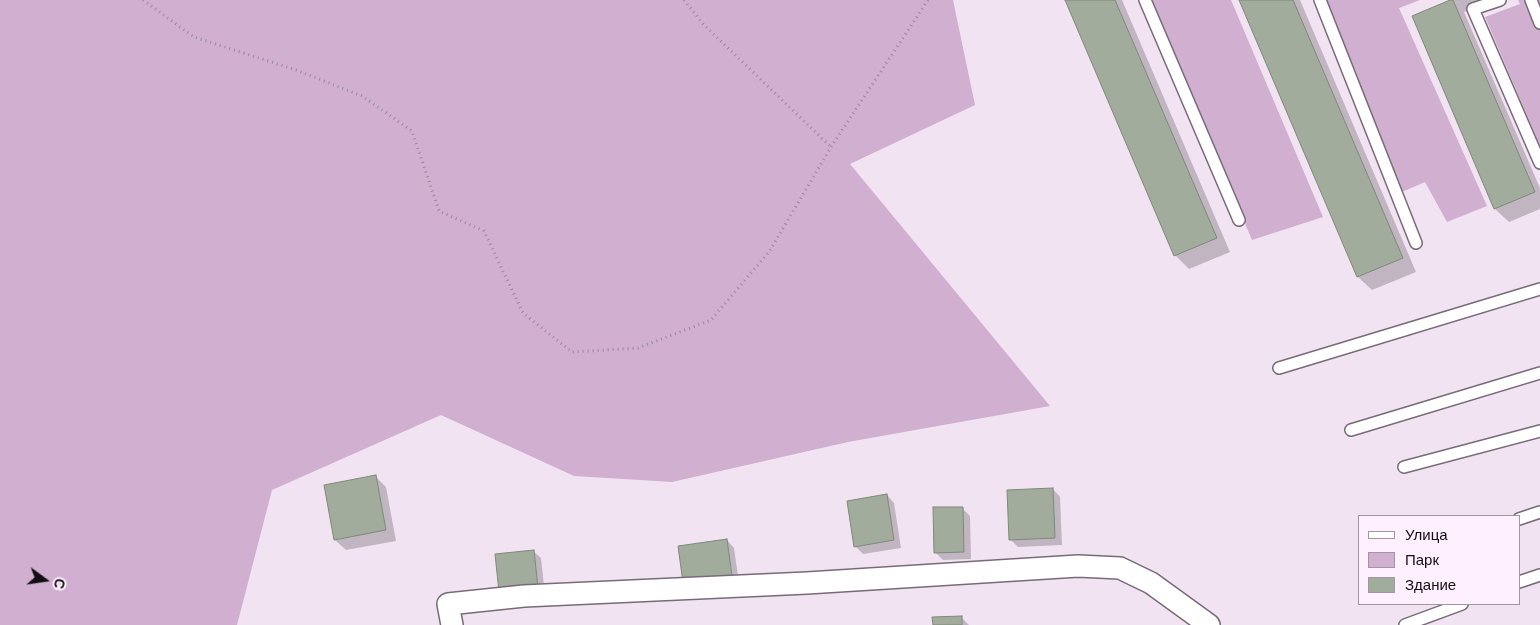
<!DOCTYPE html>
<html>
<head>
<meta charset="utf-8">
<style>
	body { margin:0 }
	#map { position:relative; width:1540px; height:625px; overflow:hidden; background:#f2e3f2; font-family:"Work Sans",sans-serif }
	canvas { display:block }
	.legend { position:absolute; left:1358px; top:515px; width:162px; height:90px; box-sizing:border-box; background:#fff0ff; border:1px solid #a196a1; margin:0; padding:6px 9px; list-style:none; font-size:15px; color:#130e13 }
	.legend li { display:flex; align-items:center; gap:10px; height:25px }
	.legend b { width:25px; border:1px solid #a196a1 }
	.north { position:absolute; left:20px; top:555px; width:50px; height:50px; -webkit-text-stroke:4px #fff0ff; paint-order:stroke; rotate:104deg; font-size:14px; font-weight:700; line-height:20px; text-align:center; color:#130e13 }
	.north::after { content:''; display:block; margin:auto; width:18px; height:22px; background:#130e13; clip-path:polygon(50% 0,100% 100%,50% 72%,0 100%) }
</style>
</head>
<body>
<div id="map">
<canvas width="1540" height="625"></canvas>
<ul class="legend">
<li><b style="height:6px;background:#fff"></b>Улица</li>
<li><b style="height:14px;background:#d0afd0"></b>Парк</li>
<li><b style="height:14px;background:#a2ac9d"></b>Здание</li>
</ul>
<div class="north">С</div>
</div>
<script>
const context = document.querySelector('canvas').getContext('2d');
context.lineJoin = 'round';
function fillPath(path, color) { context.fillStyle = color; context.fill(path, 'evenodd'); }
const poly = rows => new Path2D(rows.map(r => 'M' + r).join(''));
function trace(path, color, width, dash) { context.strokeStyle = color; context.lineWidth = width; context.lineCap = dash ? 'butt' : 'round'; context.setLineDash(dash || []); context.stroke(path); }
fillPath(poly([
	[0,0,953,0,975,105,850,164,1050,406,848,442,672,482,574,476,441,415,272,490,237,625,0,625],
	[1150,0,1231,0,1323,217,1252,240],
	[1321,0,1420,0,1399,8,1487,206,1447,222,1425,182,1402,192],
	[1518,0,1540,0,1540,146,1485,17,1520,4]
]), '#d0afd0');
fillPath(poly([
	[1066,0,1122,0,1230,252,1189,269,1175,255],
	[1240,0,1300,0,1416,272,1372,290,1358,277],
	[1449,0,1492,0,1464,12,1540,188,1540,209,1509,222,1495,209,1413,17,1450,1],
	[375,476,386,487,396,541,346,550,335,540],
	[1053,489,1060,497,1062,545,1018,547,1010,539],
	[887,495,894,503,901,548,863,554,855,546],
	[962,508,970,516,971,559,943,560,935,552],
	[727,540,734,548,739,583,692,590],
	[533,551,541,558,545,595,507,599],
	[961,617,969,625,934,625]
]), '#0003');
const building = poly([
	[1065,0,1115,0,1217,238,1174,256,1065,0],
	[1239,0,1293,0,1403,258,1357,277,1239,0],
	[1450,0,1453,0,1535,192,1494,209,1412,16,1450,0],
	[376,475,386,530,334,540,324,485,376,475],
	[1053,488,1055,538,1009,540,1007,490,1053,488],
	[887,494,894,540,854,547,847,501,887,494],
	[933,507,963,507,964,552,934,553,933,507],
	[727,539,732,576,683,583,678,546,727,539],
	[534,550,538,588,499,592,495,554,534,550],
	[962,616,962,625,933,625,932,617,962,616]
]);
fillPath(building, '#a2ac9d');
trace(building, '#7e8879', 1);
const service = poly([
	[1145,0,1239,220],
	[1320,0,1416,243],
	[1500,0,1473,9,1540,163],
	[1531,0,1540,23],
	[1279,368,1540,289],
	[1351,430,1540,373],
	[1404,467,1540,431],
	[1519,519,1540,512],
	[1519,582,1540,575],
	[1405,625,1462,604]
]);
const minor = poly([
	[452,625,448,604,524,596,807,583,1078,566,1120,568,1151,583,1209,625]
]);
trace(service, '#786b78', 14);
trace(minor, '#786b78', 24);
trace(poly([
	[143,0,194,37,296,70,362,96,412,131,439,211,484,231,523,313,572,352,638,348,711,320,769,252,831,147,928,0],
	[684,0,704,25,831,147]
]), '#968b96', 3, [1, 4]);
trace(service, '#fff', 11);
trace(minor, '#fff', 21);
</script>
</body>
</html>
